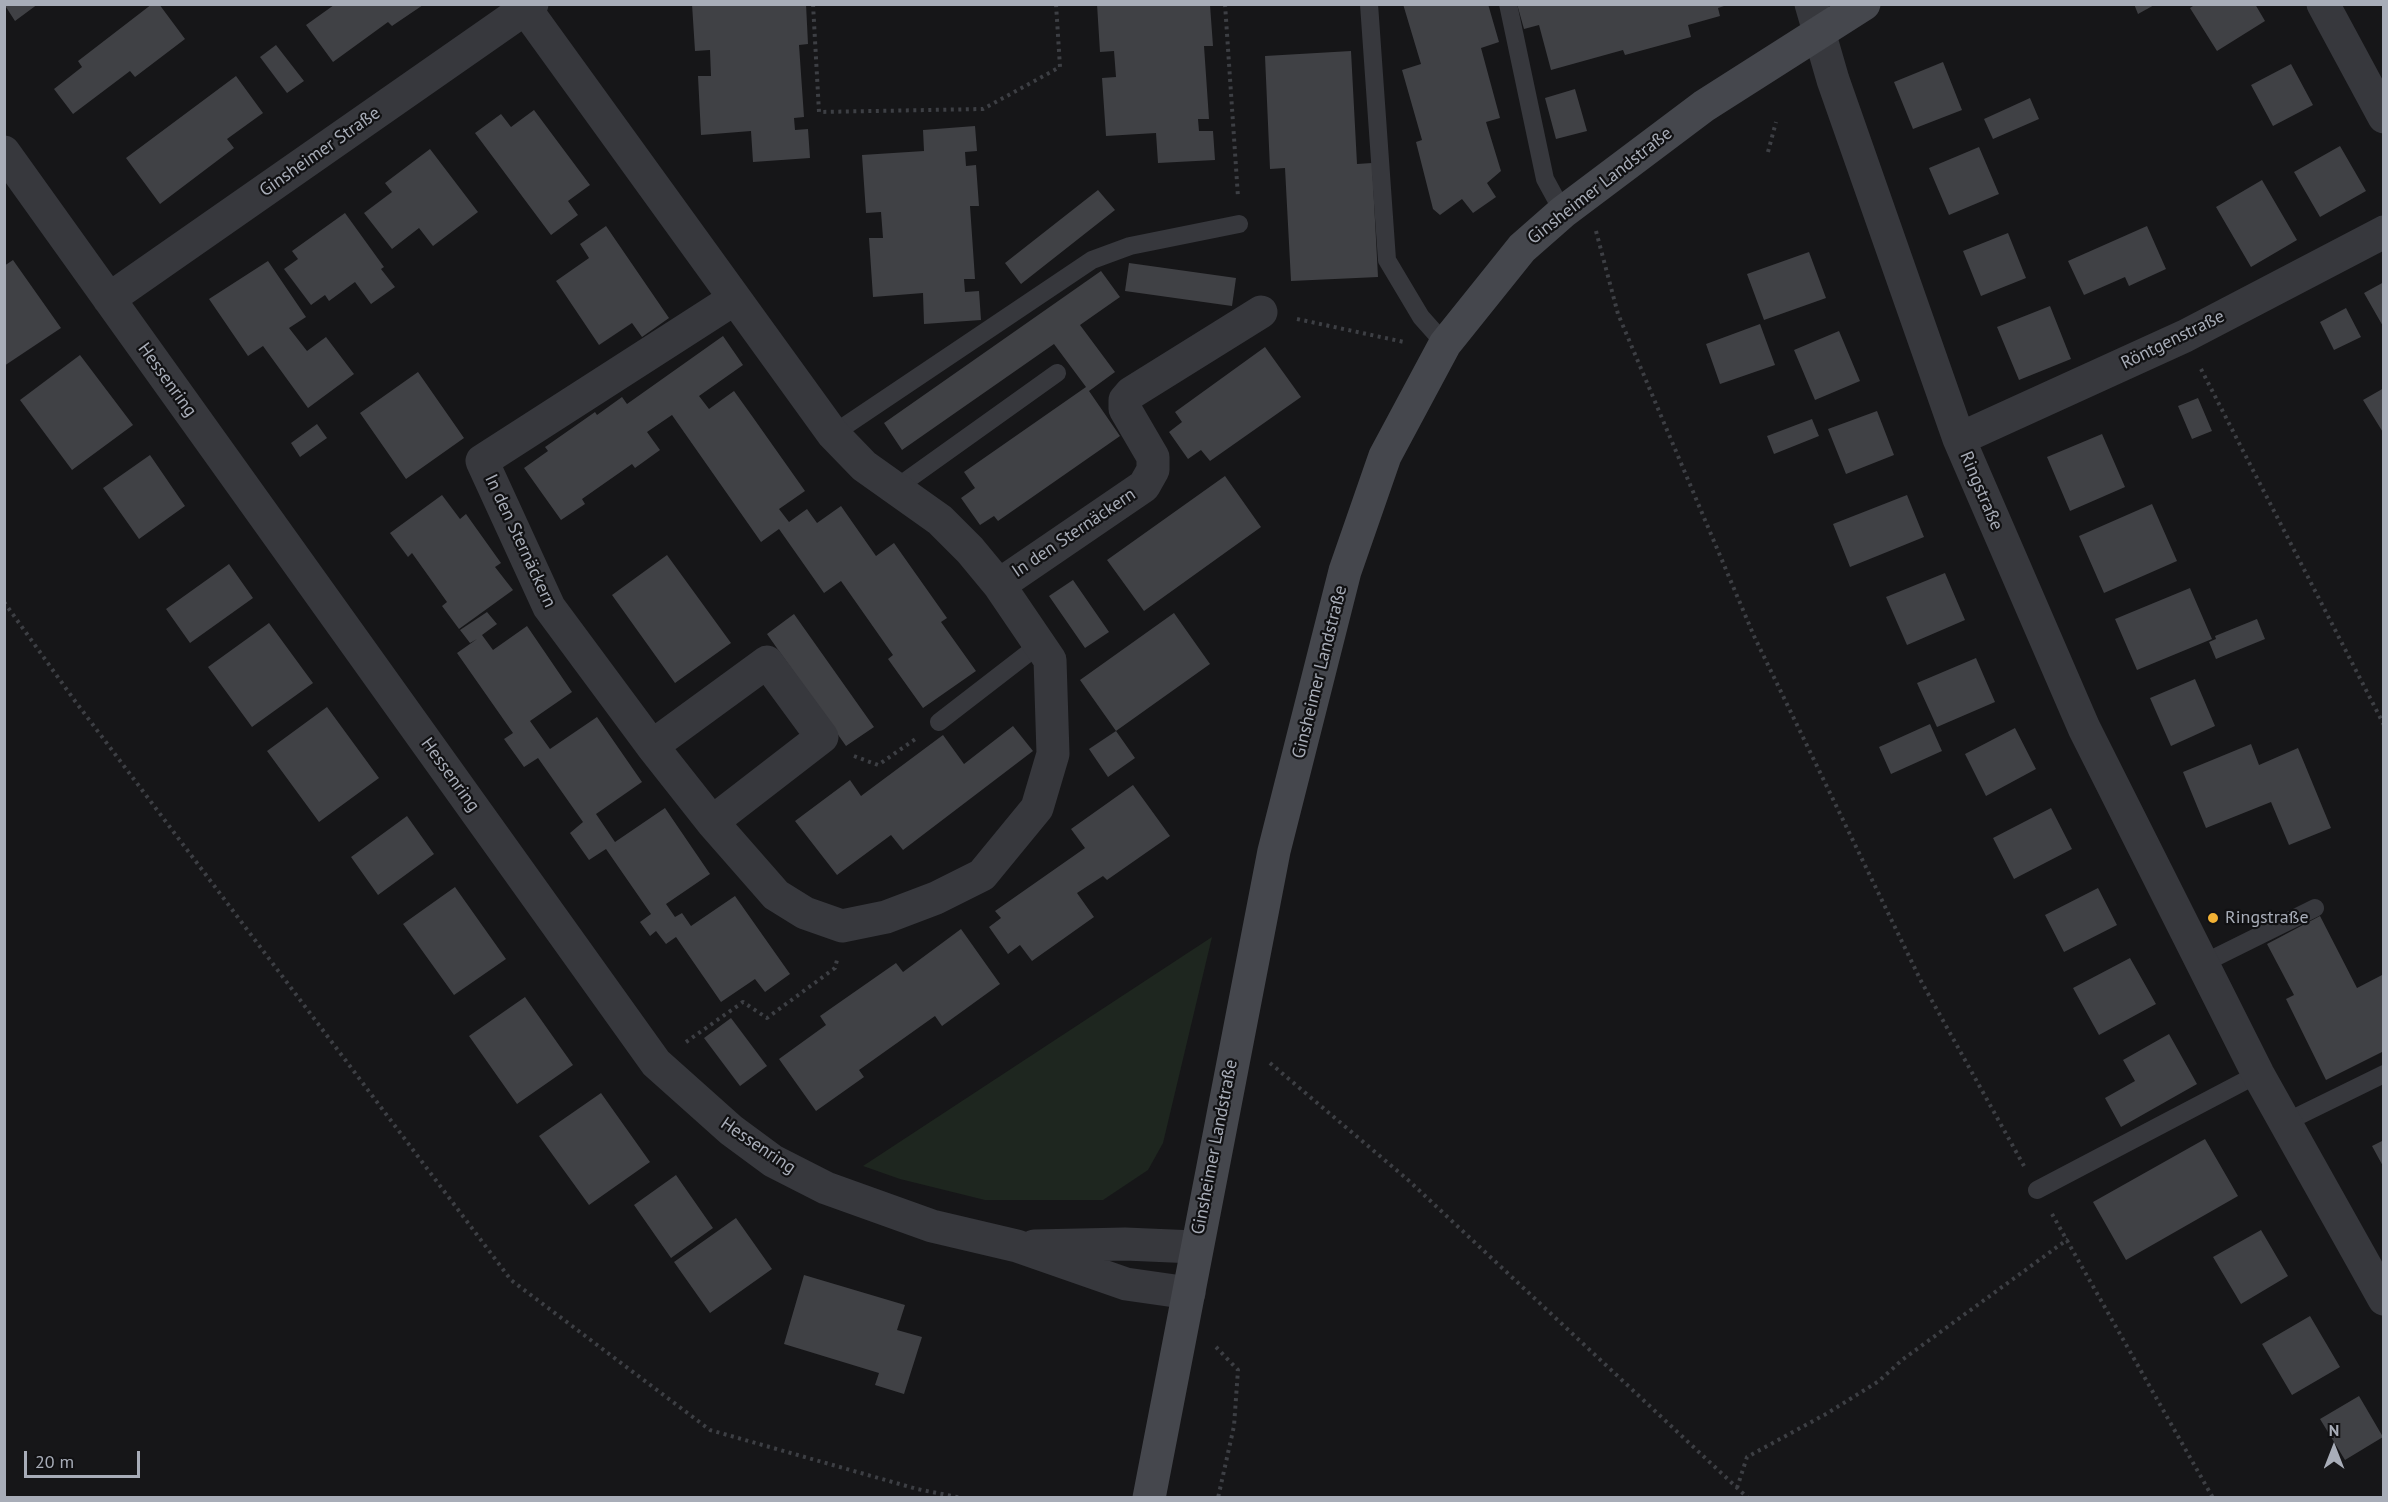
<!DOCTYPE html>
<html>
<head>
<meta charset="utf-8">
<style>
	body { margin:0 }
	#map { position:relative; width:2388px; height:1502px; overflow:hidden; background:#161618; font-family:"PT Sans",sans-serif }
	canvas { display:block }
	.frame { position:absolute; inset:0; border:6px solid #a8adb8; pointer-events:none }
	.north { position:absolute; left:2304px; top:1418px; width:60px; height:60px; -webkit-text-stroke:4px #111113; paint-order:stroke; rotate:0deg; font-size:16px; font-weight:700; line-height:24px; text-align:center; color:#a8adb8 }
	.north::after { content:''; display:block; margin:auto; width:21px; height:27px; background:#a8adb8; clip-path:polygon(50% 0,100% 100%,50% 72%,0 100%) }
	.scale { position:absolute; left:24px; top:1451px; width:116px; height:27px; box-sizing:border-box; border:3px solid #a8adb8; border-top:0; padding-left:8px; font-size:18px; line-height:21px; white-space:nowrap; color:#a8adb8; -webkit-text-stroke:4px #111113; paint-order:stroke }
</style>
</head>
<body>
<div id="map">
<canvas width="2388" height="1502"></canvas>
<div class="frame"></div>
<div class="north">N</div>
<div class="scale">20 m</div>
</div>
<script>
const context = document.querySelector('canvas').getContext('2d');
context.lineJoin = 'round';
function fillPath(path, color) { context.fillStyle = color; context.fill(path, 'evenodd'); }
const poly = rows => new Path2D(rows.map(r => 'M' + r).join(''));
function trace(path, color, width, dash) { context.strokeStyle = color; context.lineWidth = width; context.lineCap = dash ? 'butt' : 'round'; context.setLineDash(dash || []); context.stroke(path); }
function drawText(font, color, halo, rows, align = 'center') {
  context.font = font + ' "PT Sans",sans-serif'; context.lineWidth = 4.5; context.setLineDash([]); context.textBaseline = 'middle'; context.strokeStyle = halo; context.fillStyle = color; for (const [text, x, y, turn = 0] of rows) {
    context.save(); context.translate(x, y); context.rotate((+turn || 0) * Math.PI / 180); context.textAlign = isNaN(turn) ? turn : align; if (halo) context.strokeText(text, 0, 0); context.fillText(text, 0, 0); context.restore();
  }
}
fillPath(poly([
	[1212,937,1163,1143,1148,1170,1103,1200,985,1200,900,1179,863,1166]
]), '#1e261f');
fillPath(poly([
	[4,4,38,4,15,21],
	[152,4,159,4,185,39,135,77,130,71,73,114,54,89,82,67,78,61],
	[692,4,806,4,808,44,799,45,804,117,794,118,795,130,808,129,810,158,753,162,751,131,701,135,698,76,711,76,710,50,695,51],
	[1097,4,1210,5,1213,46,1204,46,1209,119,1198,119,1199,131,1213,131,1215,160,1158,163,1156,133,1106,136,1102,78,1116,77,1114,51,1100,52],
	[1403,4,1488,4,1499,42,1481,48,1500,118,1486,122,1501,171,1487,183,1496,197,1473,213,1462,199,1440,215,1433,209,1416,142,1422,140,1402,70,1421,64],
	[1517,4,1727,4,1727,5,1718,8,1720,16,1688,25,1691,37,1625,55,1623,50,1551,70,1539,25,1524,29],
	[2134,4,2156,4,2138,14],
	[2196,4,2255,4,2265,21,2217,51,2190,8],
	[334,5,423,5,392,26,388,22,333,62,306,25],
	[276,45,304,81,287,93,260,57],
	[1351,51,1357,164,1372,163,1378,277,1291,281,1285,168,1270,169,1265,56],
	[1943,62,1962,110,1913,129,1894,82],
	[2291,64,2313,105,2273,126,2251,85],
	[236,76,263,113,227,139,234,148,160,204,126,158],
	[1575,89,1587,131,1556,139,1545,98],
	[2030,98,2039,119,1993,139,1984,119],
	[534,110,590,185,568,201,578,215,551,235,475,133,501,114,511,127],
	[975,126,977,151,965,152,966,166,976,165,979,206,970,206,975,279,964,279,965,292,979,291,981,320,924,324,923,293,873,297,869,238,883,238,881,212,866,213,862,155,924,151,923,130],
	[2340,146,2366,191,2320,217,2294,172],
	[1979,147,1999,194,1949,215,1929,168],
	[430,149,478,212,433,246,419,228,392,249,364,213,392,192,385,183],
	[2262,180,2297,240,2251,267,2216,207],
	[1098,190,1115,210,1021,284,1005,263],
	[345,213,384,267,381,269,395,287,371,304,355,282,329,301,325,295,311,305,284,269,298,259,292,251],
	[606,226,669,318,642,337,632,323,599,345,556,281,589,258,580,244],
	[2147,226,2166,269,2129,286,2125,277,2084,295,2068,261],
	[2008,233,2026,278,1981,296,1963,251],
	[1809,252,1826,298,1764,320,1747,274],
	[13,260,61,328,4,366,4,266],
	[268,261,306,317,289,328,307,351,326,337,354,374,308,408,263,346,248,356,209,299],
	[1129,263,1236,278,1232,306,1125,291],
	[1101,271,1120,297,1080,325,1115,372,1089,391,1120,436,998,521,994,516,980,525,961,498,975,488,964,472,1086,387,1054,344,902,450,884,423],
	[2384,282,2384,328,2364,293],
	[2050,306,2071,359,2019,380,1997,327],
	[2346,308,2361,337,2334,350,2320,322],
	[1760,324,1775,365,1720,384,1706,344],
	[1839,331,1860,381,1815,400,1794,350],
	[723,336,743,365,699,396,709,409,734,391,752,416,805,491,779,509,789,522,807,509,817,523,841,506,876,556,894,543,947,618,941,622,976,671,923,708,888,659,893,655,841,581,824,593,779,529,761,542,672,415,647,432,660,450,635,468,632,464,582,499,585,504,561,520,524,468,548,451,545,447,595,412,597,415,622,397,627,404],
	[1265,347,1301,397,1210,461,1201,450,1188,459,1169,432,1182,422,1175,412],
	[80,355,133,425,72,470,20,400],
	[418,372,464,438,406,479,360,413],
	[2384,388,2384,434,2363,400],
	[2198,398,2212,431,2192,439,2178,406],
	[1877,411,1894,455,1846,474,1828,429],
	[1812,419,1819,436,1774,454,1767,436],
	[317,424,327,438,300,457,291,443],
	[2102,434,2125,487,2070,511,2047,457],
	[150,455,185,506,139,539,103,488],
	[1225,476,1261,527,1144,611,1107,560],
	[442,495,460,519,466,514,501,563,495,567,513,590,459,629,442,606,447,602,412,553,408,557,390,533],
	[1907,495,1924,537,1850,567,1833,524],
	[2152,504,2177,561,2104,593,2079,536],
	[667,555,731,643,675,683,612,595],
	[229,564,253,598,190,643,166,609],
	[1945,573,1965,620,1907,645,1886,597],
	[1073,580,1109,632,1085,648,1049,596],
	[2190,588,2212,639,2137,670,2115,619],
	[487,612,497,624,482,635,493,650,527,626,572,692,530,721,550,749,597,717,642,782,596,814,615,842,665,808,710,874,666,904,675,917,682,913,691,926,735,896,790,974,765,992,755,979,721,1002,676,937,666,944,656,931,650,936,640,922,651,914,606,849,589,860,570,833,583,822,538,758,524,767,504,739,513,733,457,653,477,639,470,643,460,630],
	[1174,613,1210,664,1116,731,1080,680],
	[794,614,874,727,846,746,767,634],
	[2257,619,2265,639,2216,659,2209,642,2216,639,2215,636],
	[269,623,313,683,252,727,208,667],
	[1976,658,1995,702,1937,727,1917,683],
	[2195,679,2215,726,2171,746,2150,698],
	[327,707,379,778,319,822,267,751],
	[1930,724,1942,751,1891,774,1879,747],
	[1013,726,1033,751,903,850,891,835,837,875,795,821,850,780,861,796,943,735,964,764],
	[2015,728,2036,769,1986,796,1965,754],
	[1116,731,1135,758,1108,777,1089,749],
	[2251,744,2259,765,2298,748,2331,828,2289,845,2271,802,2206,828,2183,772],
	[1133,785,1170,836,1107,880,1103,876,1077,893,1094,917,1032,961,1020,945,1008,954,989,927,1001,918,995,911,1085,848,1071,829],
	[2051,808,2072,849,2014,879,1993,838],
	[407,816,434,854,378,895,351,857],
	[455,887,506,959,454,995,403,924],
	[2098,888,2117,925,2064,952,2045,915],
	[2320,916,2357,988,2384,974,2384,1051,2326,1080,2286,999,2294,995,2267,944],
	[961,929,1000,984,942,1026,935,1016,859,1070,864,1077,816,1111,779,1059,826,1025,820,1016,896,963,903,972],
	[2130,958,2156,1004,2099,1035,2073,988],
	[525,997,573,1065,517,1104,469,1036],
	[731,1018,767,1066,740,1086,704,1038],
	[2169,1034,2197,1084,2121,1127,2105,1098,2135,1081,2123,1060],
	[601,1093,650,1162,589,1205,539,1136],
	[2205,1139,2238,1196,2126,1260,2093,1202],
	[2384,1140,2384,1168,2372,1146],
	[676,1175,713,1228,671,1258,634,1205],
	[736,1218,772,1269,710,1313,674,1262],
	[2261,1230,2288,1276,2241,1304,2213,1257],
	[804,1275,905,1305,897,1330,922,1337,904,1394,875,1385,879,1373,784,1344],
	[2310,1316,2340,1367,2292,1395,2262,1344],
	[2359,1396,2383,1437,2345,1460,2320,1419]
]), '#404145');
trace(poly([
	[813,4,819,112,983,109,1060,67,1056,4],
	[1225,4,1238,197],
	[1768,152,1776,122],
	[1596,231,1618,314,1754,636,1921,981,2024,1166],
	[1297,319,1404,342],
	[2201,369,2384,725],
	[4,602,75,701,511,1280,710,1430,917,1489,962,1498],
	[854,756,878,765,917,738],
	[686,1042,743,1002,767,1018,835,968,837,960],
	[1270,1063,1407,1179,1748,1498],
	[2052,1214,2213,1498],
	[1216,1347,1238,1370,1234,1426,1218,1498],
	[1737,1488,1747,1457,1826,1414,1879,1381,1902,1360,2068,1239]
]), '#3d3f44', 4, [3, 4.5]);
trace(poly([
	[1369,4,1387,260,1421,317,1445,344],
	[1508,4,1545,179,1563,212],
	[833,434,1092,260,1130,246,1239,224],
	[896,488,1057,373],
	[939,722,1040,644],
	[2202,964,2315,908],
	[2284,1123,2384,1074],
	[2037,1190,2258,1074]
]), '#37383d', 18);
trace(poly([
	[522,4,833,434,864,466,940,520,970,550,999,585,1050,660,1053,754,1037,808,982,875,936,898,886,917,842,926,805,913,776,895,712,822,652,746,549,607,482,461,734,299],
	[1811,4,1833,80,1959,439,2084,728,2258,1074,2384,1299],
	[2323,4,2384,117],
	[4,152,656,1063,731,1130,773,1161,826,1188,932,1226,1017,1246,1126,1284,1189,1293],
	[109,299,532,4],
	[1959,439,2185,336,2384,232],
	[999,585,1144,486,1153,470,1153,457,1125,409,1125,400,1131,393,1261,312],
	[652,746,767,662,822,737,712,822],
	[1034,1246,1125,1244,1195,1247]
]), '#37383d', 33);
trace(poly([
	[1149,1498,1274,851,1345,571,1385,456,1445,344,1522,248,1563,212,1704,106,1864,4]
]), '#45474d', 33);
for (const [x, y, r, color] of [
	[2213,918,6,"#f2b134"]
]) { const dot = new Path2D(); dot.arc(x, y, r, 0, 2 * Math.PI); context.fillStyle = color; context.fill(dot); trace(dot, '#111113', 2); }
drawText('18px', '#a8adb8', '#111113', [
	["Ginsheimer Straße",320,152,-35],
	["Ginsheimer Landstraße",1600,186,-38],
	["Röntgenstraße",2173,340,-26],
	["Hessenring",167,380,54],
	["Ringstraße",1981,491,67],
	["In den Sternäckern",1074,533,-34],
	["In den Sternäckern",520,541,65],
	["Ginsheimer Landstraße",1320,672,-76],
	["Hessenring",450,775,54],
	["Hessenring",758,1146,34],
	["Ginsheimer Landstraße",1215,1147,-79]
]);
drawText('18px', '#a8adb8', '#111113', [
	["Ringstraße",2225,918]
], 'left');
</script>
</body>
</html>
